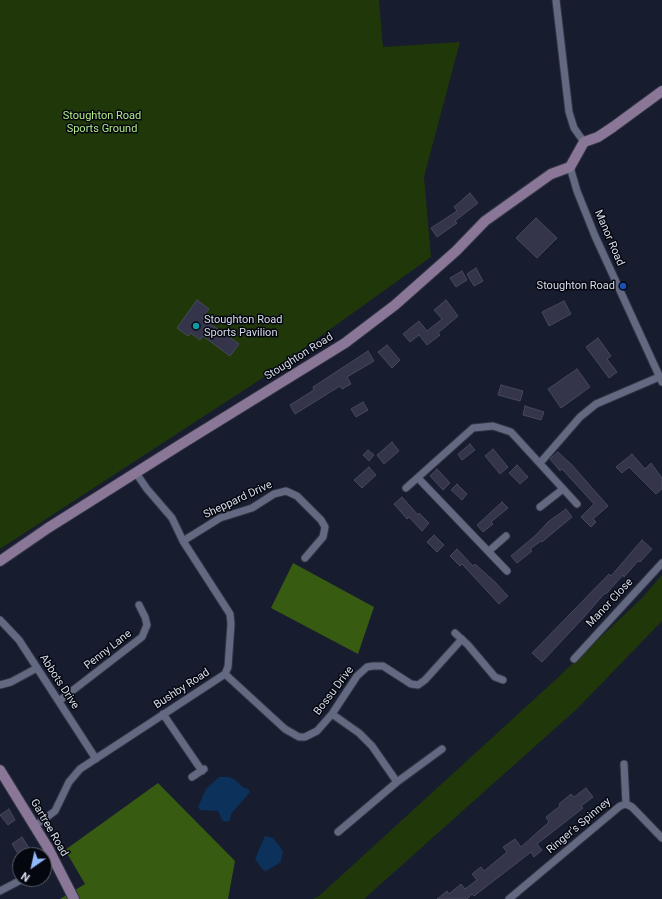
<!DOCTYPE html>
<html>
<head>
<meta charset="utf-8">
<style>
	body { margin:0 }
	#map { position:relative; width:662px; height:899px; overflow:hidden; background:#171c2f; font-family:Roboto,sans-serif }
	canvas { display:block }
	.north { position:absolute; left:12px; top:847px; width:40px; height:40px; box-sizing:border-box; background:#05070f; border:1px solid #595c67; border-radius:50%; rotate:214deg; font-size:11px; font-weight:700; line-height:16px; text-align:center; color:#d7dcea }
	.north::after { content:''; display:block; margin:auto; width:14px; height:18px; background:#90b8fd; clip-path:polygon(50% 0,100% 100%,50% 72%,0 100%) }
</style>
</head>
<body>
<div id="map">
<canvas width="662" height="899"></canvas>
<div class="north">N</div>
</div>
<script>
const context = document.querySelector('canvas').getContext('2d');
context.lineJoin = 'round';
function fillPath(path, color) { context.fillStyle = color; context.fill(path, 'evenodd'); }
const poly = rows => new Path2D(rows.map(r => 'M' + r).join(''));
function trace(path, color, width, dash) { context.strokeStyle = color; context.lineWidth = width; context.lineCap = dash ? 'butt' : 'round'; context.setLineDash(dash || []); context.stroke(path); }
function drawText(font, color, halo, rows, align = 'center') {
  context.font = font + ' Roboto,sans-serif'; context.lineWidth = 3; context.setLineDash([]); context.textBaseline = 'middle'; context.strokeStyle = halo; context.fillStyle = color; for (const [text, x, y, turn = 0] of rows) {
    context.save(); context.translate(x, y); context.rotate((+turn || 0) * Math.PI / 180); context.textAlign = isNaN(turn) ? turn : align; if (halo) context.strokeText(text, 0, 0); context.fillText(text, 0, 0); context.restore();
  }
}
fillPath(poly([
	[0,0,379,0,383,47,460,42,424,177,431,257,258,381,0,549],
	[662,575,662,621,578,708,364,899,313,899,319,896,552,683,641,599]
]), '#20370a');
fillPath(poly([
	[293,563,374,607,358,654,271,608],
	[158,783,235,861,228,899,60,899,85,884,65,850]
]), '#375b11');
fillPath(poly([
	[219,777,228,777,234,779,243,787,248,789,250,792,231,814,230,820,226,822,222,820,218,811,200,810,198,807,206,789],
	[265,836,273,838,283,851,281,862,266,871,263,870,255,859]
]), '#0c325c');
const building = poly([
	[470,193,478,203,455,221,457,223,437,237,431,228,457,211,454,207,470,193],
	[536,218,557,238,537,258,516,238,536,218],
	[476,268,483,281,474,286,467,274,476,268],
	[462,271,467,280,456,287,450,278,462,271],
	[197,300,209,309,202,318,239,344,230,356,203,336,200,340,191,333,188,336,177,328,197,300],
	[446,300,458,316,438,333,440,335,427,345,419,335,410,342,403,334,419,321,427,331,442,319,434,310,446,300],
	[564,301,571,314,549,326,542,312,564,301],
	[598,338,611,356,607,359,617,372,609,378,586,347,598,338],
	[387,345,400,360,392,368,378,352,387,345],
	[368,351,374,361,347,377,351,384,342,389,340,386,295,414,290,405,314,390,313,387,368,351],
	[577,369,590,387,561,408,548,389,577,369],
	[501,385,523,391,520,401,498,395,501,385],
	[363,402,368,410,356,417,351,409,363,402],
	[525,406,544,412,541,420,523,415,525,406],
	[392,442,399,451,384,464,377,455,392,442],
	[470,444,475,450,462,460,458,454,470,444],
	[493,449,508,467,500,474,485,456,493,449],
	[368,450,374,455,369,461,363,455,368,450],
	[558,452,572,465,608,506,593,519,596,522,591,527,581,517,594,504,562,469,560,471,550,459,558,452],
	[632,454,645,469,651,463,662,478,662,489,656,494,629,467,622,473,616,467,632,454],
	[517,465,528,477,520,484,509,473,517,465],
	[369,467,376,475,362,488,354,480,369,467],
	[437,469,450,483,443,490,430,476,437,469],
	[457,484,467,494,462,500,451,490,457,484],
	[402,497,418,515,419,513,429,523,422,531,409,517,407,519,394,504,402,497],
	[502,502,508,508,491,522,493,524,483,532,477,525,502,502],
	[566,509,572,517,542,542,541,541,530,549,532,551,517,563,511,556,536,535,548,522,566,509],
	[434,535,444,545,437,552,427,542,434,535],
	[642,540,652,549,640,562,638,561,624,577,623,575,606,594,605,593,584,617,542,662,532,653,609,574,611,576,642,540],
	[457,549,473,566,475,564,495,582,508,596,499,604,462,564,460,566,450,556,457,549],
	[586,788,593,797,581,806,583,808,537,844,542,850,534,857,531,852,474,896,472,894,467,899,437,899,447,891,449,894,461,884,465,889,477,880,472,874,481,867,484,871,507,852,503,847,515,839,521,847,549,822,546,817,560,806,559,804,571,794,574,797,586,788],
	[9,809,15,820,8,825,0,815,9,809],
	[22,837,29,848,19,855,12,844,22,837]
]);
fillPath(building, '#34354b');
trace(building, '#47485f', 1);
const street = poly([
	[556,0,569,112,574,128,584,142],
	[570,167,577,191,595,236,662,382],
	[540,463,580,417,596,404,659,377],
	[418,478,507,571],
	[406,488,473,428,493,426,511,432,577,504],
	[540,507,563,489],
	[183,541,220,518,252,508,274,494,286,491,297,496,321,520,325,527,323,537,305,558],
	[489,551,506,536],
	[0,620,19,640,96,759],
	[455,633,468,645,495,677,503,680],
	[574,659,662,563],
	[225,674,285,729,299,737,305,737,317,731,332,714,357,676,367,667,373,666,383,666,411,684,418,685,425,680,462,639],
	[0,685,11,682,37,668],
	[59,701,142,637,147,625,145,617,139,605],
	[163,714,202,771],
	[332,714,359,733,372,746,397,782],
	[624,764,626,804],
	[192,777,204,769],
	[35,826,55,811,69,782,80,769,225,674,228,667,231,624,230,614,183,541,172,518,147,489,136,473],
	[338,832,397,782,442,749],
	[44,864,52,856],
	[0,891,23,879],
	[509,899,620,806,626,804,632,807,662,838]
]);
const secondary = poly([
	[0,561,48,528,183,443,345,343,395,305,456,251,485,221,551,174,570,167,584,142,598,137,613,127,662,91],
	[0,770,48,848,74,899]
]);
trace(street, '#323545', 9);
trace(secondary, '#323545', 12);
trace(street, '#626981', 7);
trace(secondary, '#8a7798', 10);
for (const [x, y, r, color] of [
	[623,286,4,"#1a4fb4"],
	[196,326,4,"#0f9aa8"]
]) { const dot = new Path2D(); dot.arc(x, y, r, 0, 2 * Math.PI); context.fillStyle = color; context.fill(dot); trace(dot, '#05070f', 1.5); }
drawText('11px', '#b2e886', '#05070f', [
	["Stoughton Road",102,116],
	["Sports Ground",102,129]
]);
drawText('11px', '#d7dcea', '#05070f', [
	["Manor Road",609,238,67],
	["Stoughton Road",299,357,-32],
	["Sheppard Drive",238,500,-25],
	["Manor Close",610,603,-47],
	["Penny Lane",108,650,-38],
	["Abbots Drive",59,682,57],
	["Bushby Road",182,689,-33],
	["Bossu Drive",334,691,-53],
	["Ringer's Spinney",579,826,-40],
	["Gartree Road",49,828,60]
]);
drawText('11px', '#d7dcea', '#05070f', [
	["Stoughton Road",615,286],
	["Stoughton Road",204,320,"left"],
	["Sports Pavilion",204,333,"left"]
], 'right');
</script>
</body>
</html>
